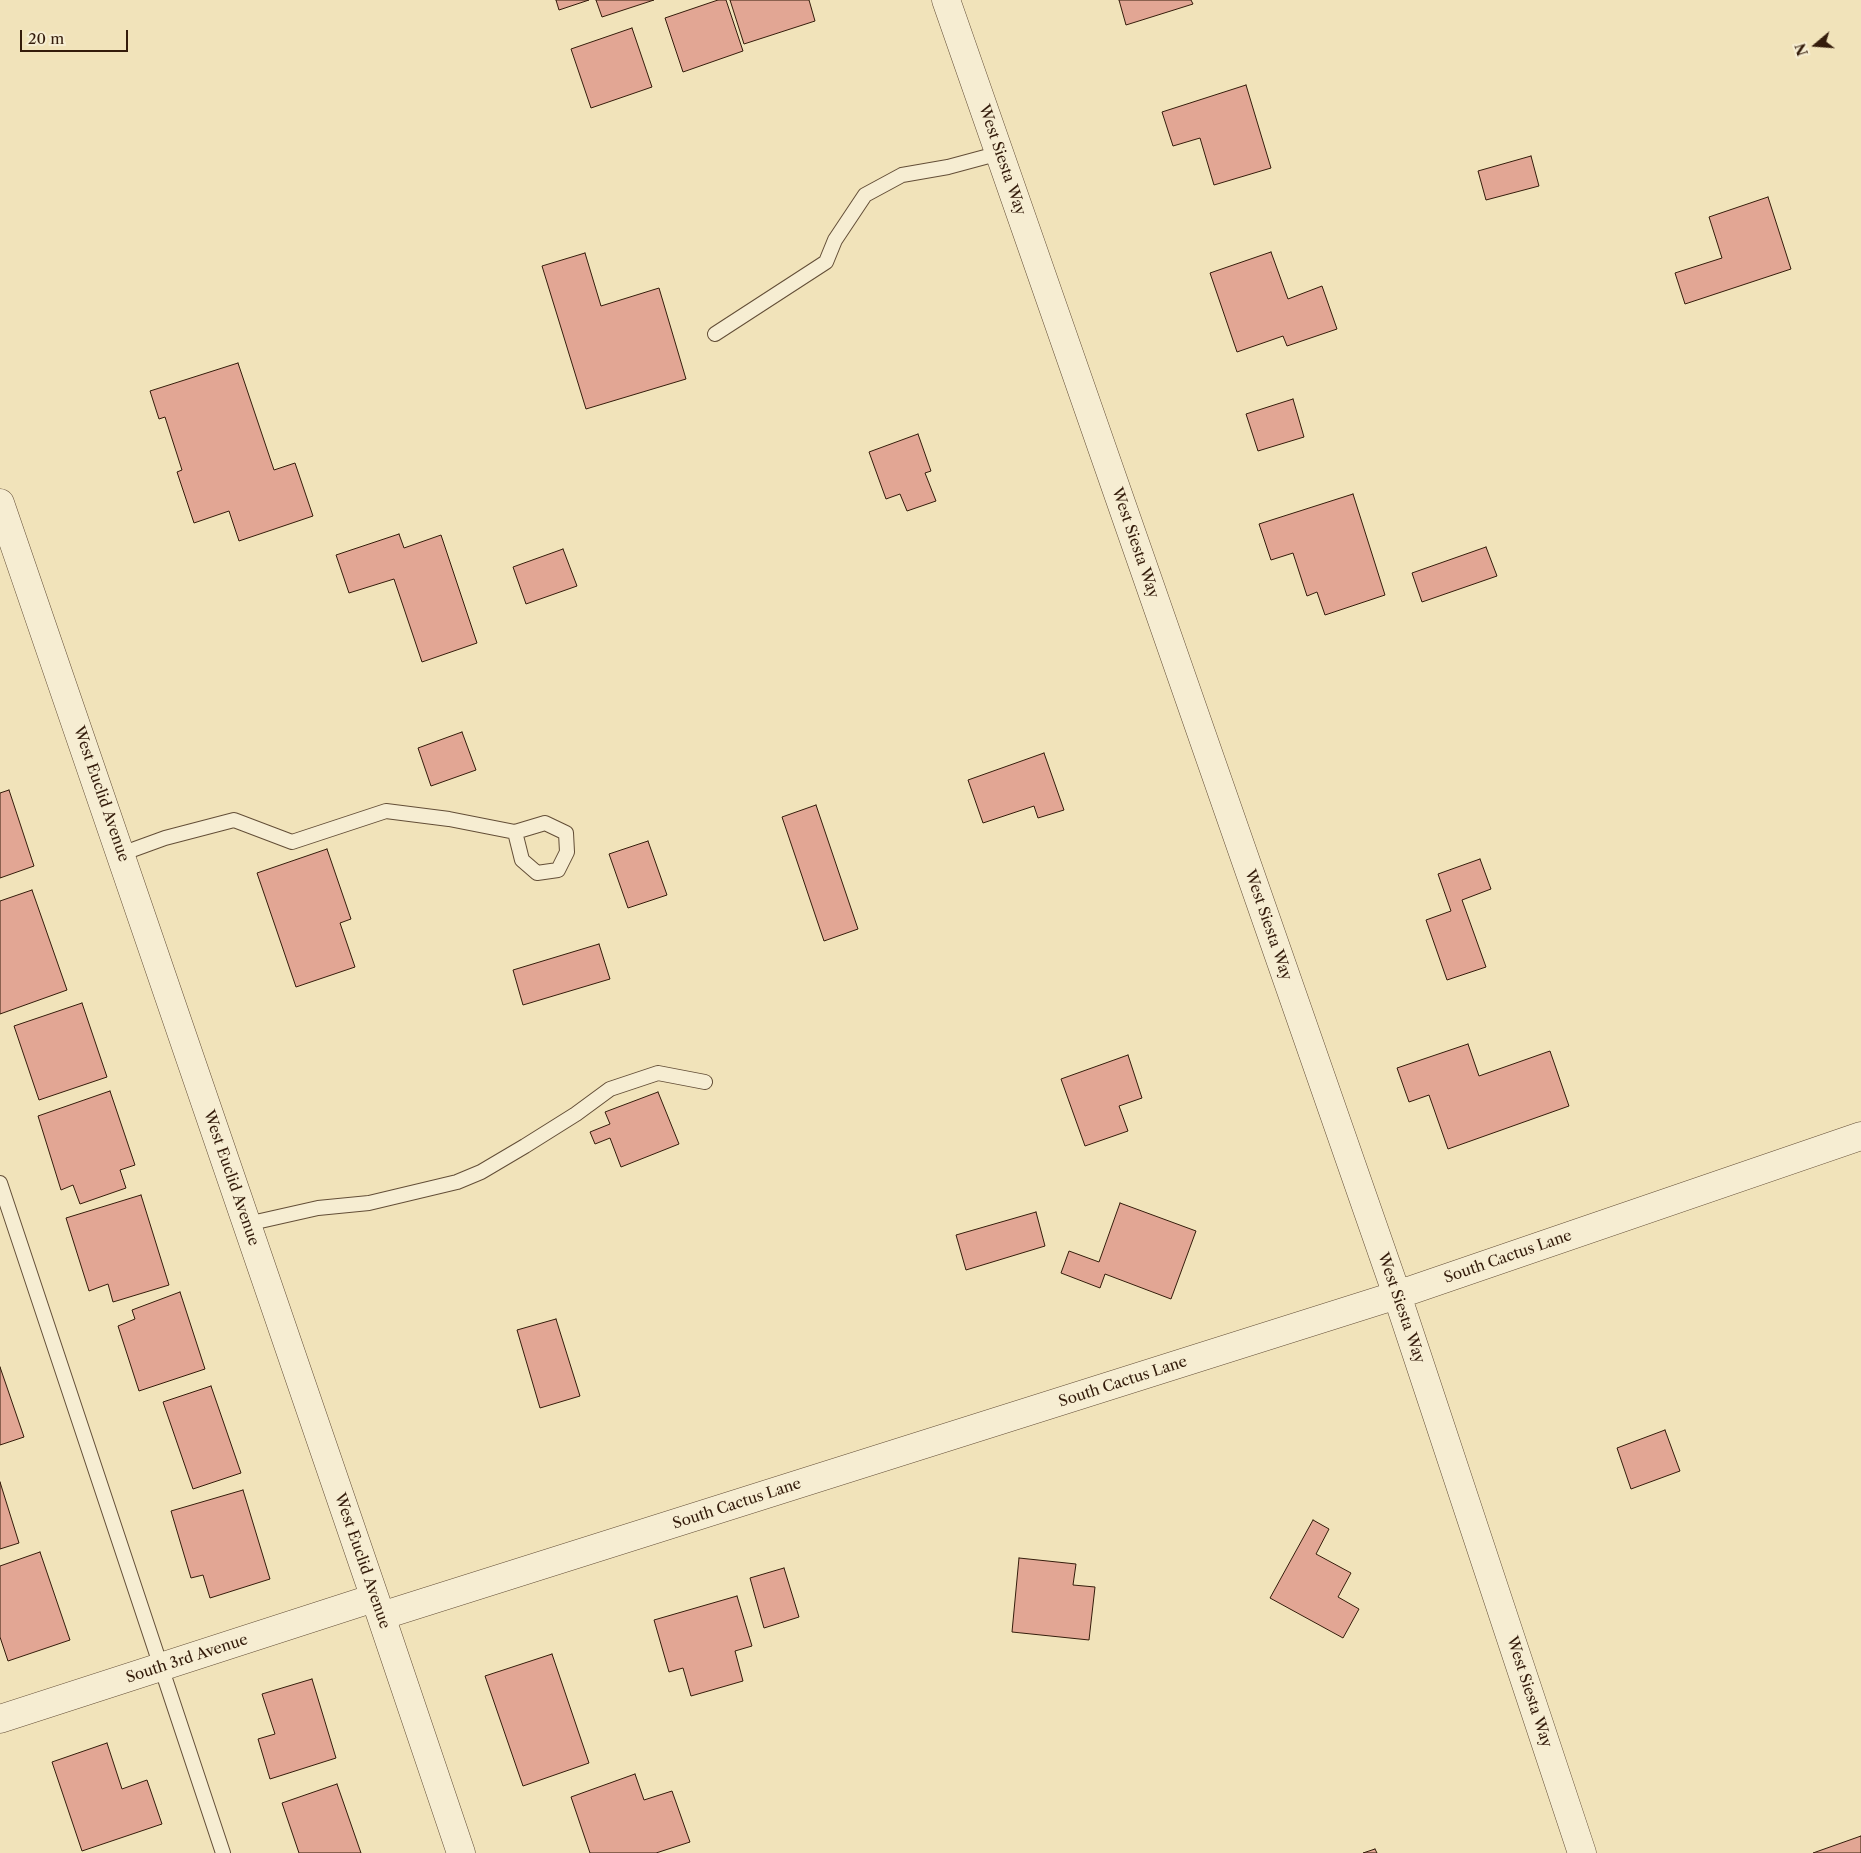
<!DOCTYPE html>
<html>
<head>
<meta charset="utf-8">
<style>
	body { margin:0 }
	#map { position:relative; width:1861px; height:1853px; overflow:hidden; background:#f1e3ba; font-family:"Libre Caslon Text",serif }
	canvas { display:block }
	.north { position:absolute; left:1791px; top:20px; width:50px; height:50px; -webkit-text-stroke:4px #f6edd2; paint-order:stroke; rotate:252deg; font-size:14px; font-weight:700; line-height:20px; text-align:center; color:#341c0b }
	.north::after { content:''; display:block; margin:auto; width:18px; height:22px; background:#341c0b; clip-path:polygon(50% 0,100% 100%,50% 72%,0 100%) }
	.scale { position:absolute; left:20px; top:30px; width:108px; height:22px; box-sizing:border-box; border:2px solid #341c0b; border-top:0; padding-left:6px; font-size:15px; line-height:18px; white-space:nowrap; color:#341c0b; -webkit-text-stroke:4px #f6edd2; paint-order:stroke }
</style>
</head>
<body>
<div id="map">
<canvas width="1861" height="1853"></canvas>
<div class="north">N</div>
<div class="scale">20 m</div>
</div>
<script>
const context = document.querySelector('canvas').getContext('2d');
context.lineJoin = 'round';
function fillPath(path, color) { context.fillStyle = color; context.fill(path, 'evenodd'); }
const poly = rows => new Path2D(rows.map(r => 'M' + r).join(''));
function trace(path, color, width, dash) { context.strokeStyle = color; context.lineWidth = width; context.lineCap = dash ? 'butt' : 'round'; context.setLineDash(dash || []); context.stroke(path); }
function drawText(font, color, halo, rows, align = 'center') {
  context.font = font + ' "Libre Caslon Text",serif'; context.lineWidth = 5; context.setLineDash([]); context.textBaseline = 'middle'; context.strokeStyle = halo; context.fillStyle = color; for (const [text, x, y, turn = 0] of rows) {
    context.save(); context.translate(x, y); context.rotate((+turn || 0) * Math.PI / 180); context.textAlign = isNaN(turn) ? turn : align; if (halo) context.strokeText(text, 0, 0); context.fillText(text, 0, 0); context.restore();
  }
}
const building = poly([
	[556,0,589,0,559,10,556,0],
	[596,0,654,0,602,17,596,0],
	[718,0,726,0,743,51,683,72,665,18,718,0],
	[730,0,809,0,815,21,744,44,730,0],
	[1119,0,1191,0,1193,4,1126,25,1119,0],
	[632,28,652,87,591,108,571,49,632,28],
	[1246,85,1271,168,1214,185,1200,138,1173,146,1162,112,1246,85],
	[1531,156,1539,186,1486,200,1478,171,1531,156],
	[1768,197,1791,269,1685,304,1675,273,1722,258,1709,217,1768,197],
	[1271,252,1288,299,1322,286,1337,329,1287,346,1283,336,1237,352,1210,273,1271,252],
	[585,253,601,306,659,288,686,379,586,409,542,266,585,253],
	[238,363,274,470,295,463,313,516,239,541,229,511,194,523,177,472,182,470,165,417,159,419,150,391,238,363],
	[1293,399,1304,437,1258,451,1246,414,1293,399],
	[918,434,931,471,925,473,936,501,907,511,900,494,886,499,869,452,918,434],
	[1353,494,1385,595,1325,615,1317,592,1307,596,1293,553,1271,560,1259,524,1353,494],
	[399,534,404,548,441,535,477,643,422,662,394,579,349,593,336,555,399,534],
	[1486,547,1497,576,1422,602,1412,573,1486,547],
	[563,549,577,586,526,604,513,567,563,549],
	[462,732,476,770,431,786,418,748,462,732],
	[1044,753,1064,810,1038,818,1034,806,983,823,968,780,1044,753],
	[9,790,34,866,0,878,0,793,9,790],
	[816,805,858,929,824,941,782,817,816,805],
	[648,841,667,895,628,908,609,854,648,841],
	[327,849,351,919,340,923,355,967,296,987,257,873,327,849],
	[1480,859,1491,889,1462,900,1486,967,1447,980,1426,920,1451,911,1438,874,1480,859],
	[32,890,67,990,0,1014,0,901,32,890],
	[599,944,610,979,523,1005,513,970,599,944],
	[82,1003,107,1077,39,1100,14,1026,82,1003],
	[1468,1044,1479,1076,1550,1051,1569,1106,1448,1149,1429,1095,1409,1102,1397,1068,1468,1044],
	[1128,1055,1142,1098,1119,1106,1128,1131,1085,1146,1061,1079,1128,1055],
	[110,1091,135,1165,120,1170,126,1188,80,1204,73,1185,61,1190,38,1116,110,1091],
	[658,1092,679,1144,621,1167,610,1138,595,1144,590,1132,610,1124,605,1112,658,1092],
	[141,1195,169,1285,113,1302,108,1284,89,1291,66,1218,141,1195],
	[1120,1203,1196,1231,1171,1299,1105,1274,1100,1288,1061,1273,1069,1251,1099,1262,1120,1203],
	[1036,1212,1045,1246,966,1270,956,1235,1036,1212],
	[180,1292,205,1369,139,1391,118,1326,135,1319,132,1310,180,1292],
	[556,1319,580,1396,540,1408,517,1330,556,1319],
	[0,1367,24,1437,0,1445,0,1367],
	[211,1386,241,1473,193,1489,163,1402,211,1386],
	[1665,1430,1680,1471,1631,1489,1617,1448,1665,1430],
	[0,1482,19,1543,0,1549,0,1482],
	[243,1490,270,1579,210,1598,203,1575,191,1578,171,1511,243,1490],
	[1313,1520,1329,1529,1316,1554,1351,1573,1338,1597,1359,1609,1343,1638,1270,1598,1313,1520],
	[40,1552,70,1640,8,1661,0,1637,0,1566,40,1552],
	[1019,1558,1076,1564,1073,1585,1095,1587,1089,1640,1012,1632,1019,1558],
	[784,1568,799,1617,764,1628,750,1578,784,1568],
	[737,1596,752,1646,735,1651,743,1681,691,1696,683,1668,669,1672,654,1620,737,1596],
	[552,1654,589,1763,523,1786,485,1676,552,1654],
	[312,1679,336,1758,270,1779,258,1739,275,1734,262,1694,312,1679],
	[107,1743,122,1789,147,1780,162,1824,82,1851,52,1762,107,1743],
	[635,1774,644,1800,672,1791,690,1842,656,1853,590,1853,571,1797,635,1774],
	[337,1784,361,1853,299,1853,282,1803,337,1784],
	[1861,1836,1861,1853,1813,1853,1861,1836],
	[1375,1849,1377,1853,1363,1853,1375,1849]
]);
fillPath(building, '#e2a694');
trace(building, '#341c0b', 1);
const lane = poly([
	[715,334,826,262,835,240,865,195,902,175,948,167,1000,153],
	[121,854,165,838,234,820,292,842,386,811,449,819,515,832,545,823,566,833,567,852,558,870,537,873,522,860,515,832],
	[0,1183,223,1853],
	[247,1224,318,1208,369,1203,457,1182,481,1172,525,1146,576,1114,610,1089,658,1073,705,1082]
]);
const street = poly([
	[946,0,1397,1295,1582,1853],
	[0,503,381,1616,461,1853],
	[381,1616,1397,1295,1861,1136],
	[0,1719,374,1598]
]);
trace(lane, '#634e37', 16);
trace(street, '#634e37', 29);
trace(lane, '#f6edd2', 14);
trace(street, '#f6edd2', 28);
drawText('15px', '#341c0b', '#f6edd2', [
	["West Siesta Way",1002,160,71],
	["West Siesta Way",1135,543,71],
	["West Euclid Avenue",101,794,71],
	["West Siesta Way",1268,925,71],
	["West Euclid Avenue",231,1178,71],
	["South Cactus Lane",1508,1257,-19],
	["West Siesta Way",1401,1308,71],
	["South Cactus Lane",1123,1382,-18],
	["South Cactus Lane",737,1504,-18],
	["West Euclid Avenue",362,1561,71],
	["South 3rd Avenue",187,1659,-18],
	["West Siesta Way",1529,1692,72]
]);
</script>
</body>
</html>
